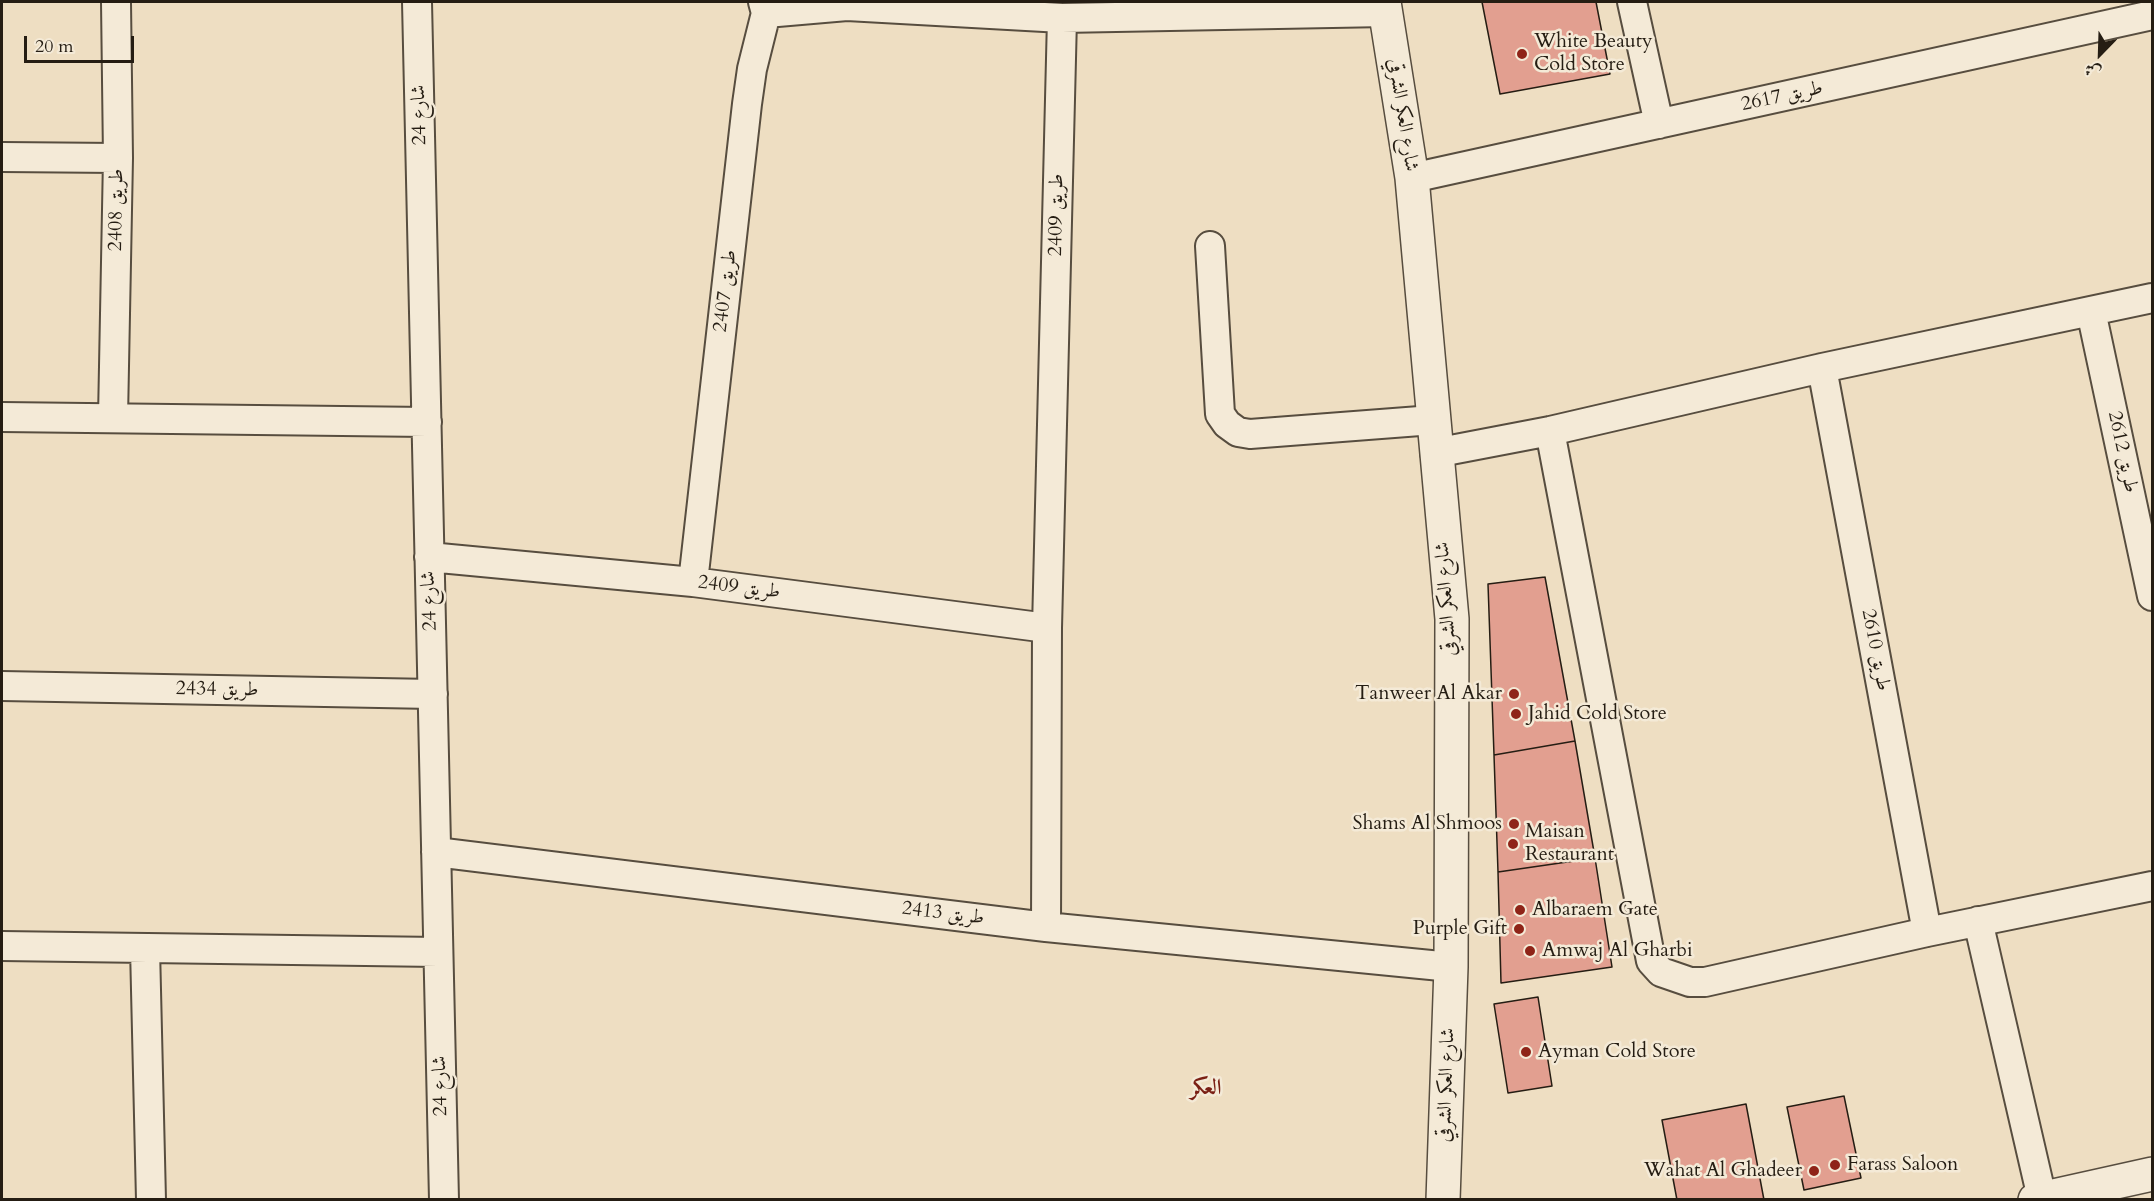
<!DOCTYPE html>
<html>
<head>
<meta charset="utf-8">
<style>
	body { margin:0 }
	#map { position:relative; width:2154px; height:1201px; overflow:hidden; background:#eedec2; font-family:Cardo,Amiri,serif }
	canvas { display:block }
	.frame { position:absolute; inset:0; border:3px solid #251d13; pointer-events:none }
	.north { position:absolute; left:2070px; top:24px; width:60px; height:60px; -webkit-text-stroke:4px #f4ead7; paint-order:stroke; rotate:203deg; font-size:16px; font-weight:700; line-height:24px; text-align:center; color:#251d13 }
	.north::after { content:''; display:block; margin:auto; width:21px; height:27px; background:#251d13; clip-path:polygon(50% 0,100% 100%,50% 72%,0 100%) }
	.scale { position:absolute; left:24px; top:36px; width:110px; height:27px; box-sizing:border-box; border:3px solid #251d13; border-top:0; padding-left:8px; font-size:18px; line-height:21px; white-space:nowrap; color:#251d13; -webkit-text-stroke:4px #f4ead7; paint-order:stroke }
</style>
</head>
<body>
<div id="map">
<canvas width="2154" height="1201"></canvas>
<div class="frame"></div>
<div class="north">ش</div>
<div class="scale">20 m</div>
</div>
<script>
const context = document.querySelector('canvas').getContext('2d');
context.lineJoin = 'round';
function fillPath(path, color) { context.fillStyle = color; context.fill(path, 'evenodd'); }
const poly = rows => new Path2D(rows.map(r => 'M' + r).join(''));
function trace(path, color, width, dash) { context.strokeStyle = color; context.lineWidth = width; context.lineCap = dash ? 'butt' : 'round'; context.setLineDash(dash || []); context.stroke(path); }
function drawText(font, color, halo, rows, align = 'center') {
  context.font = font + ' Cardo,Amiri,serif'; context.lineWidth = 5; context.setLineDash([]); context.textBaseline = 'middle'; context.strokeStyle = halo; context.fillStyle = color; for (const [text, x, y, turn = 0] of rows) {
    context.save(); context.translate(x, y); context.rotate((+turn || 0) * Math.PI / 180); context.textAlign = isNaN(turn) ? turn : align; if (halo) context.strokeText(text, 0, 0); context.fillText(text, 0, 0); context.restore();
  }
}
const building = poly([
	[1482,2,1596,2,1610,74,1500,94,1482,2],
	[1545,577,1575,741,1494,755,1488,584,1545,577],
	[1575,741,1595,858,1498,872,1494,755,1575,741],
	[1595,858,1612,967,1501,983,1498,872,1595,858],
	[1538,997,1552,1086,1508,1093,1494,1004,1538,997],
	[1844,1096,1861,1178,1804,1190,1787,1107,1844,1096],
	[1746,1104,1764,1200,1677,1200,1662,1120,1746,1104]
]);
fillPath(building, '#e29f90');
trace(building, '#251d13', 1.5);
const minor = poly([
	[417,2,444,1200],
	[1632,2,1659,124],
	[766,13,847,6,1062,18,1386,12],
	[2,157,118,158],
	[1412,178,2152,15],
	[1210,246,1220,414,1227,424,1238,432,1250,434,1433,420],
	[2091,311,2152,596],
	[1822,368,1927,932],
	[2,417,427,422],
	[113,418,118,158,116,2],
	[1550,431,1651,961,1661,972,1690,982,1705,982,1927,932,2152,886],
	[1435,453,1550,431,1822,368,2152,298],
	[429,557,693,582,1047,628],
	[693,582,747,104,752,69,766,13,763,2],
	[2,686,433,694],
	[436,852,1046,927,1451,967],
	[1978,921,2042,1198],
	[1046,927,1047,628,1062,18],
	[2,946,438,952],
	[145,948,151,1200]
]);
const tertiary = poly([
	[1384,2,1412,178,1452,619,1451,967,1443,1200],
	[2035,1200,2152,1174]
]);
trace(minor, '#574d3f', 32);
trace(tertiary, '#574d3f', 36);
trace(minor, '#f4ead7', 28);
trace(tertiary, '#f4ead7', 33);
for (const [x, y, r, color] of [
	[1522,54,6,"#8f2418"],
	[1514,694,6,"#8f2418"],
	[1516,714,6,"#8f2418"],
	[1514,824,6,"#8f2418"],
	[1513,844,6,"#8f2418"],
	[1520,910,6,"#8f2418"],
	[1519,929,6,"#8f2418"],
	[1530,951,6,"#8f2418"],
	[1526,1052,6,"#8f2418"],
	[1835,1165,6,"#8f2418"],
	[1814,1171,6,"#8f2418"]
]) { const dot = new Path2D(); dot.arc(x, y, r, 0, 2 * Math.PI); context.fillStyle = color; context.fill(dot); trace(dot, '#f4ead7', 2); }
drawText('20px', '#251d13', '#f4ead7', [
	["White Beauty",1534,42],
	["Cold Store",1534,65],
	["Tanweer Al Akar",1502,694,"right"],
	["Jahid Cold Store",1528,714],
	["Shams Al Shmoos",1502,824,"right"],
	["Maisan",1525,832],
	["Restaurant",1525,855],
	["Albaraem Gate",1532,910],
	["Purple Gift",1507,929,"right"],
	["Amwaj Al Gharbi",1542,951],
	["Ayman Cold Store",1538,1052],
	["Farass Saloon",1847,1165],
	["Wahat Al Ghadeer",1802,1171,"right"]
], 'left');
drawText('20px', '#251d13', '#f4ead7', [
	["طريق 2617",1782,97,-12],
	["شارع 24",420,115,-91],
	["شارع العكر الشرقي",1402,115,81],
	["طريق 2408",117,210,-89],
	["طريق 2409",1057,215,-89],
	["طريق 2407",726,291,-83],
	["طريق 2612",2122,452,78],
	["طريق 2409",739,588,7],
	["شارع العكر الشرقي",1447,599,-94],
	["شارع 24",430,601,-92],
	["طريق 2610",1875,650,79],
	["طريق 2434",217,690,1],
	["طريق 2413",943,914,7],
	["شارع العكر الشرقي",1447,1085,-88],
	["شارع 24",441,1086,-91]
]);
drawText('bold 22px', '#7a1f14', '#f4ead7', [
	["العكر",1206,1089]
]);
</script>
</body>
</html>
